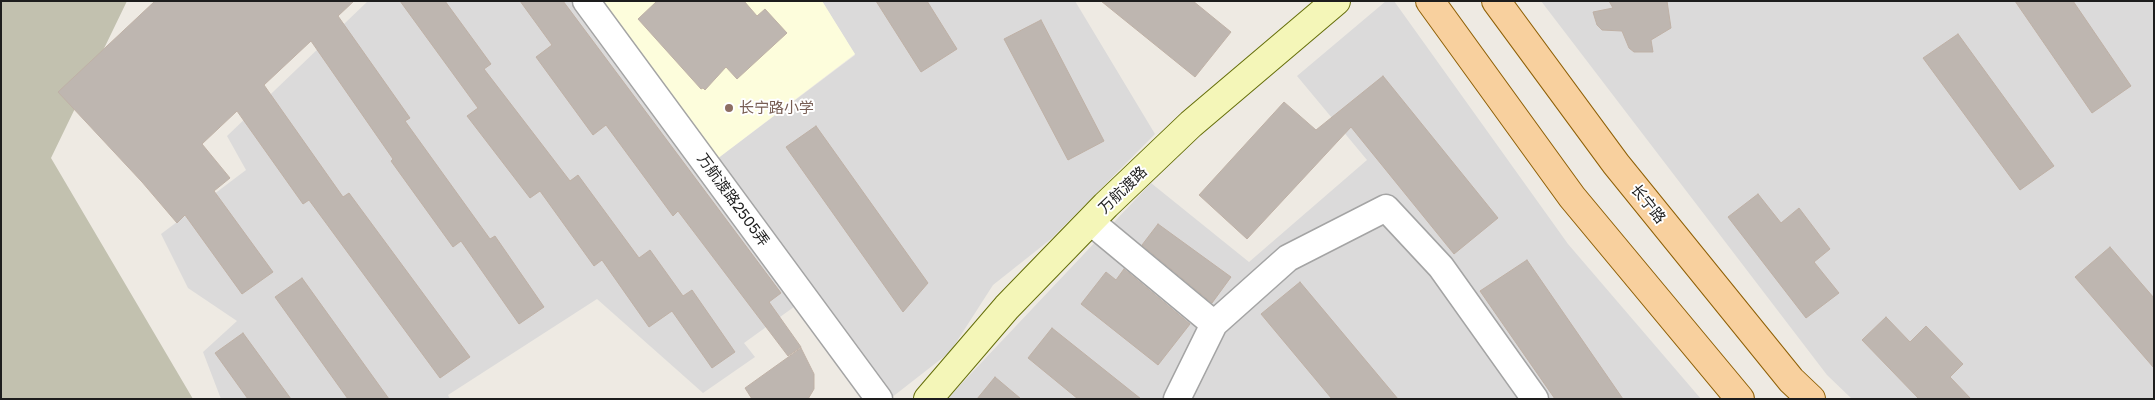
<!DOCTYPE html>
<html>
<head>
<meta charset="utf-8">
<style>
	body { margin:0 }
	#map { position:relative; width:2155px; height:400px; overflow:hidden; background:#eeeae3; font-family:"Golos Text",sans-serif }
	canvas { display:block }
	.frame { position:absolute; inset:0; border:2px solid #1d1d1d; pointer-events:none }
</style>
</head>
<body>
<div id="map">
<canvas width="2155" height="400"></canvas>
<div class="frame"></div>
</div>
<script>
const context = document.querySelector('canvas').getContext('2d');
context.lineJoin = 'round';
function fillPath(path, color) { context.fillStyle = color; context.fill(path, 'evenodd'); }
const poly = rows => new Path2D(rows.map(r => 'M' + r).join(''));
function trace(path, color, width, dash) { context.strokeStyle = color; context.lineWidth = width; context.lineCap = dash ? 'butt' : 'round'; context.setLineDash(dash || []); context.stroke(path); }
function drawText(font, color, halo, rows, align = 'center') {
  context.font = font + ' "Golos Text","Noto Sans SC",sans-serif'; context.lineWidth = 4; context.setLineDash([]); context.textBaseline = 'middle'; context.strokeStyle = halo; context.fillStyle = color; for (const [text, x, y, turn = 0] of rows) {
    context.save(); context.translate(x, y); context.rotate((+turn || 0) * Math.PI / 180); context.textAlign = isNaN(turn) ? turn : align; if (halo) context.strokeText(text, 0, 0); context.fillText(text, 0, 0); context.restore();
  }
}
fillPath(poly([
	[368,1,577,1,798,304,744,343,755,357,703,393,597,299,448,395,450,399,221,399,203,352,237,321,188,288,161,234,246,170,227,136],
	[822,1,1075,1,1155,134,1051,239,993,285,950,352,891,398,713,162,855,55],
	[1386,1,1394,1,1568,244,1701,399,947,399,1151,183,1249,262,1367,160,1297,76],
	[1541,1,2154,1,2154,399,1852,399,1827,375]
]), '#dbdada');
fillPath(poly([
	[596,1,822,1,855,54,713,162]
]), '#fdfddc');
fillPath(poly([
	[1,1,127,1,51,158,193,399,1,399]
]), '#c2c1af');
const building = poly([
	[155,1,354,1,338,16,410,118,405,121,490,239,495,236,544,307,519,324,461,241,453,247,391,161,393,159,311,41,264,85,343,197,349,193,470,357,440,378,309,200,303,204,237,111,202,144,230,178,214,191,273,272,242,294,185,215,177,223,142,182,58,92,155,1],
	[400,1,445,1,491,64,484,69,570,181,578,175,639,258,650,250,683,296,692,290,735,352,712,368,672,311,649,327,602,260,594,266,540,191,530,198,467,116,478,108,400,1],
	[520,1,563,1,781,293,769,302,801,347,788,356,678,211,673,216,606,125,593,135,536,57,552,45,520,1],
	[657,1,744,1,757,16,765,9,787,33,737,79,726,67,705,90,703,88,701,89,638,19,657,1],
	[876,1,927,1,957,49,921,72,876,1],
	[1101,1,1193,1,1231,32,1195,77,1101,1],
	[1609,1,1667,1,1671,28,1651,40,1653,52,1634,52,1629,48,1622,31,1602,30,1597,25,1593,12,1613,8,1609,1],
	[2015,1,2073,1,2131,86,2092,113,2015,1],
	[1041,20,1104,141,1068,160,1004,39,1041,20],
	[1958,34,2054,166,2020,190,1923,58,1958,34],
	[1383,76,1498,218,1454,254,1351,127,1247,239,1199,195,1284,102,1316,130,1383,76],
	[816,126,928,283,903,312,786,147,816,126],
	[1758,194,1781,223,1799,208,1830,249,1814,262,1839,293,1806,318,1728,217,1758,194],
	[1158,224,1231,277,1212,303,1142,245,1158,224],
	[2110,247,2154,298,2154,368,2075,277,2110,247],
	[1527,260,1623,399,1555,399,1480,291,1527,260],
	[1124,269,1190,324,1158,365,1081,304,1106,272,1116,280,1124,269],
	[302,278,389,399,348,399,275,297,302,278],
	[1300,282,1398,399,1332,399,1261,314,1300,282],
	[1886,317,1910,342,1926,326,1963,364,1950,377,1971,399,1919,399,1862,340,1886,317],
	[1052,328,1141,399,1078,399,1028,358,1052,328],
	[243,333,291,399,248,399,215,353,243,333],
	[801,348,814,374,814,389,808,399,752,399,745,388,801,348],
	[995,377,1021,399,977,399,995,377]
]);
fillPath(building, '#beb6b0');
trace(building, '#bfb1a6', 1);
const street = poly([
	[586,1,879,399],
	[1091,222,1214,324],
	[1177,399,1214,324,1288,258,1386,208,1441,267,1535,399]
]);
const secondary = poly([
	[928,399,1007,307,1106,205,1191,124,1336,1]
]);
const primary = poly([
	[1430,1,1572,197,1740,399],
	[1496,1,1616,164,1791,380,1811,399]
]);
trace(street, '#a4a4a4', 29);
trace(secondary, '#656e09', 30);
trace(primary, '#8f6006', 30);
trace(street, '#fff', 26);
trace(secondary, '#f4f6b8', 28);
trace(primary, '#f8d09e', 28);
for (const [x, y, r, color] of [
	[729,108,5,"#8d6e63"]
]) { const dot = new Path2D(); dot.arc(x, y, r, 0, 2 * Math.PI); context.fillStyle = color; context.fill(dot); trace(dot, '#fff', 2); }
drawText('15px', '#785e54', '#fff', [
	["长宁路小学",739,108]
], 'left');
drawText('15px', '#1d1d1d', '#fff', [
	["万航渡路",1123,190,-44],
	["万航渡路2505弄",733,200,54],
	["长宁路",1648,204,51]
]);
</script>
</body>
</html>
